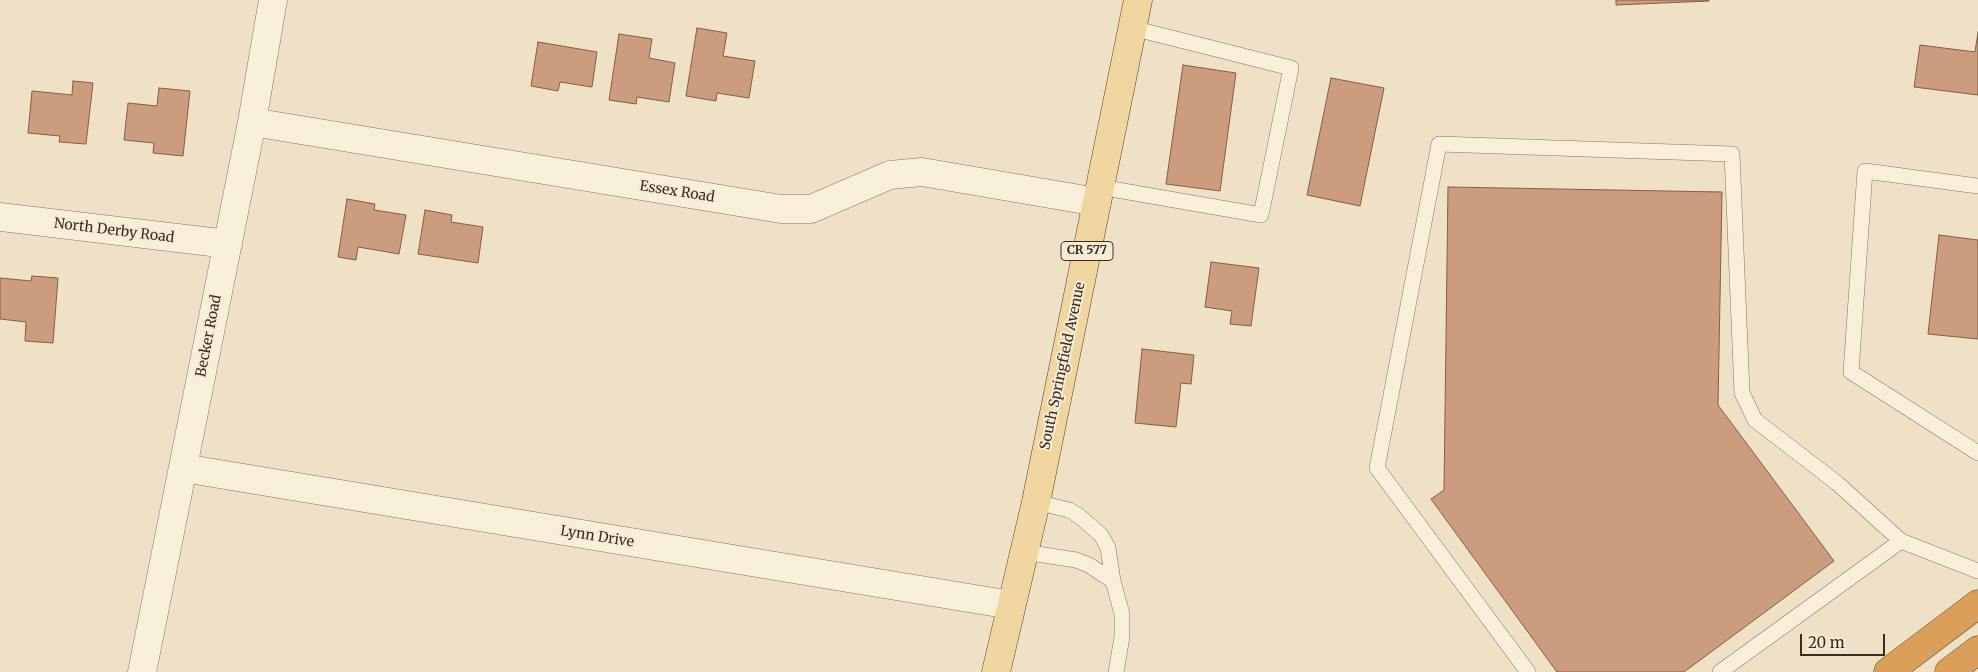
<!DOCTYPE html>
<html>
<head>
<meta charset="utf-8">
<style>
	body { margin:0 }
	#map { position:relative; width:1978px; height:672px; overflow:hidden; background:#eee1c6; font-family:Merriweather,serif }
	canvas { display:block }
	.scale { position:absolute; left:1800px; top:634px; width:85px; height:22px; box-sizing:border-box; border:2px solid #3a2c20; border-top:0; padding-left:6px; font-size:15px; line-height:18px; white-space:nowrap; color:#3a2c20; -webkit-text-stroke:4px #f5ecd6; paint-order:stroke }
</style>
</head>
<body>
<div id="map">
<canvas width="1978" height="672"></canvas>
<div class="scale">20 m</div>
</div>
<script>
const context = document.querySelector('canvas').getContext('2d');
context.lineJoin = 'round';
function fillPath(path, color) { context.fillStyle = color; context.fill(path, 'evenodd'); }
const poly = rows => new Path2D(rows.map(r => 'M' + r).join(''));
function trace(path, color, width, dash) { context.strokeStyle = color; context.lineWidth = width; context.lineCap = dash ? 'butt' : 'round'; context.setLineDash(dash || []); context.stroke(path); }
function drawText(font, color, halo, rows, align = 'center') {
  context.font = font + ' Merriweather,serif'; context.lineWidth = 4; context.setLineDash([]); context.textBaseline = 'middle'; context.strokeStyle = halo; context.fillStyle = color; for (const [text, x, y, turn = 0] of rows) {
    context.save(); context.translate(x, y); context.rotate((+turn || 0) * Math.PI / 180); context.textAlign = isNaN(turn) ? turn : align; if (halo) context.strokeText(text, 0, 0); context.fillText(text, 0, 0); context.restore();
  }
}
const building = poly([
	[1616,0,1709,0,1709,1,1616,5,1616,0],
	[697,28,727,33,723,56,755,61,749,98,717,93,716,101,686,96,697,28],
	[1978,32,1978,95,1914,87,1920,45,1975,52,1978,32],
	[619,34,652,39,649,58,675,63,669,102,637,97,636,104,609,100,619,34],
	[538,42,597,52,592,87,560,82,558,91,531,86,538,42],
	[1183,65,1236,73,1220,191,1166,184,1183,65],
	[1331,78,1384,88,1360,206,1307,195,1331,78],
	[73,81,93,83,86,144,59,142,60,136,28,133,32,91,72,95,73,81],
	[159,88,190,91,183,156,153,153,154,143,124,140,128,103,157,106,159,88],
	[1448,187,1722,192,1718,405,1834,561,1684,672,1557,672,1431,499,1444,490,1448,187],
	[347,199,375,204,374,210,406,215,399,254,358,247,356,260,338,257,347,199],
	[425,210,452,215,451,222,483,227,478,263,418,254,425,210],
	[1939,235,1978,240,1978,339,1928,334,1939,235],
	[1211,262,1259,268,1251,326,1230,324,1232,311,1205,307,1211,262],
	[32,276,58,278,53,343,25,341,26,322,0,319,0,278,31,281,32,276],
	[1142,349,1194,355,1191,384,1181,383,1176,427,1135,423,1142,349]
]);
fillPath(building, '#cb9c7d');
trace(building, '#885c42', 1);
const lane = poly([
	[1978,186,1865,171,1851,372,1978,453],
	[1100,187,1261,215,1291,68,1132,28],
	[1036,502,1069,510,1079,516,1101,535,1108,548,1113,581,1122,614,1122,637,1116,672],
	[1024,552,1076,560,1089,565,1113,581],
	[1528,672,1377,468,1439,144,1732,154,1742,393,1755,420,1837,483,1901,541],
	[1720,672,1901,541,1978,571]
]);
const street = poly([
	[252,122,781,209,811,209,890,175,922,172,1097,202],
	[0,217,228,244],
	[183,468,1011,605],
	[142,672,252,122,273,0]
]);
const primary = poly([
	[996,672,1036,502,1138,0]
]);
const highway = poly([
	[1888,672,1978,604],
	[1949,672,1978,650]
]);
trace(lane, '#89735c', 16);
trace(street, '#89735c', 29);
trace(primary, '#574130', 29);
trace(highway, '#574130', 29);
trace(lane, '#f8efda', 15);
trace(street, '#f8efda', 28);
trace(primary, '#f0d59f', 28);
trace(highway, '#db9f59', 28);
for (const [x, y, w] of [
	[1087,251,52]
]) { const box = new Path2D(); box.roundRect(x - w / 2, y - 9.5, w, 19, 4); context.fillStyle = '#f5ecd6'; context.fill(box); trace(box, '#3a2c20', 1); }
drawText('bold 12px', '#3a2c20', null, [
	["CR 577",1087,251]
]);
drawText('14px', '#3a2c20', '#f5ecd6', [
	["Essex Road",677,192,9],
	["North Derby Road",114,231,7],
	["Becker Road",209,336,-79],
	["South Springfield Avenue",1063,366,-78],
	["Lynn Drive",597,537,9]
]);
</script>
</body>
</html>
